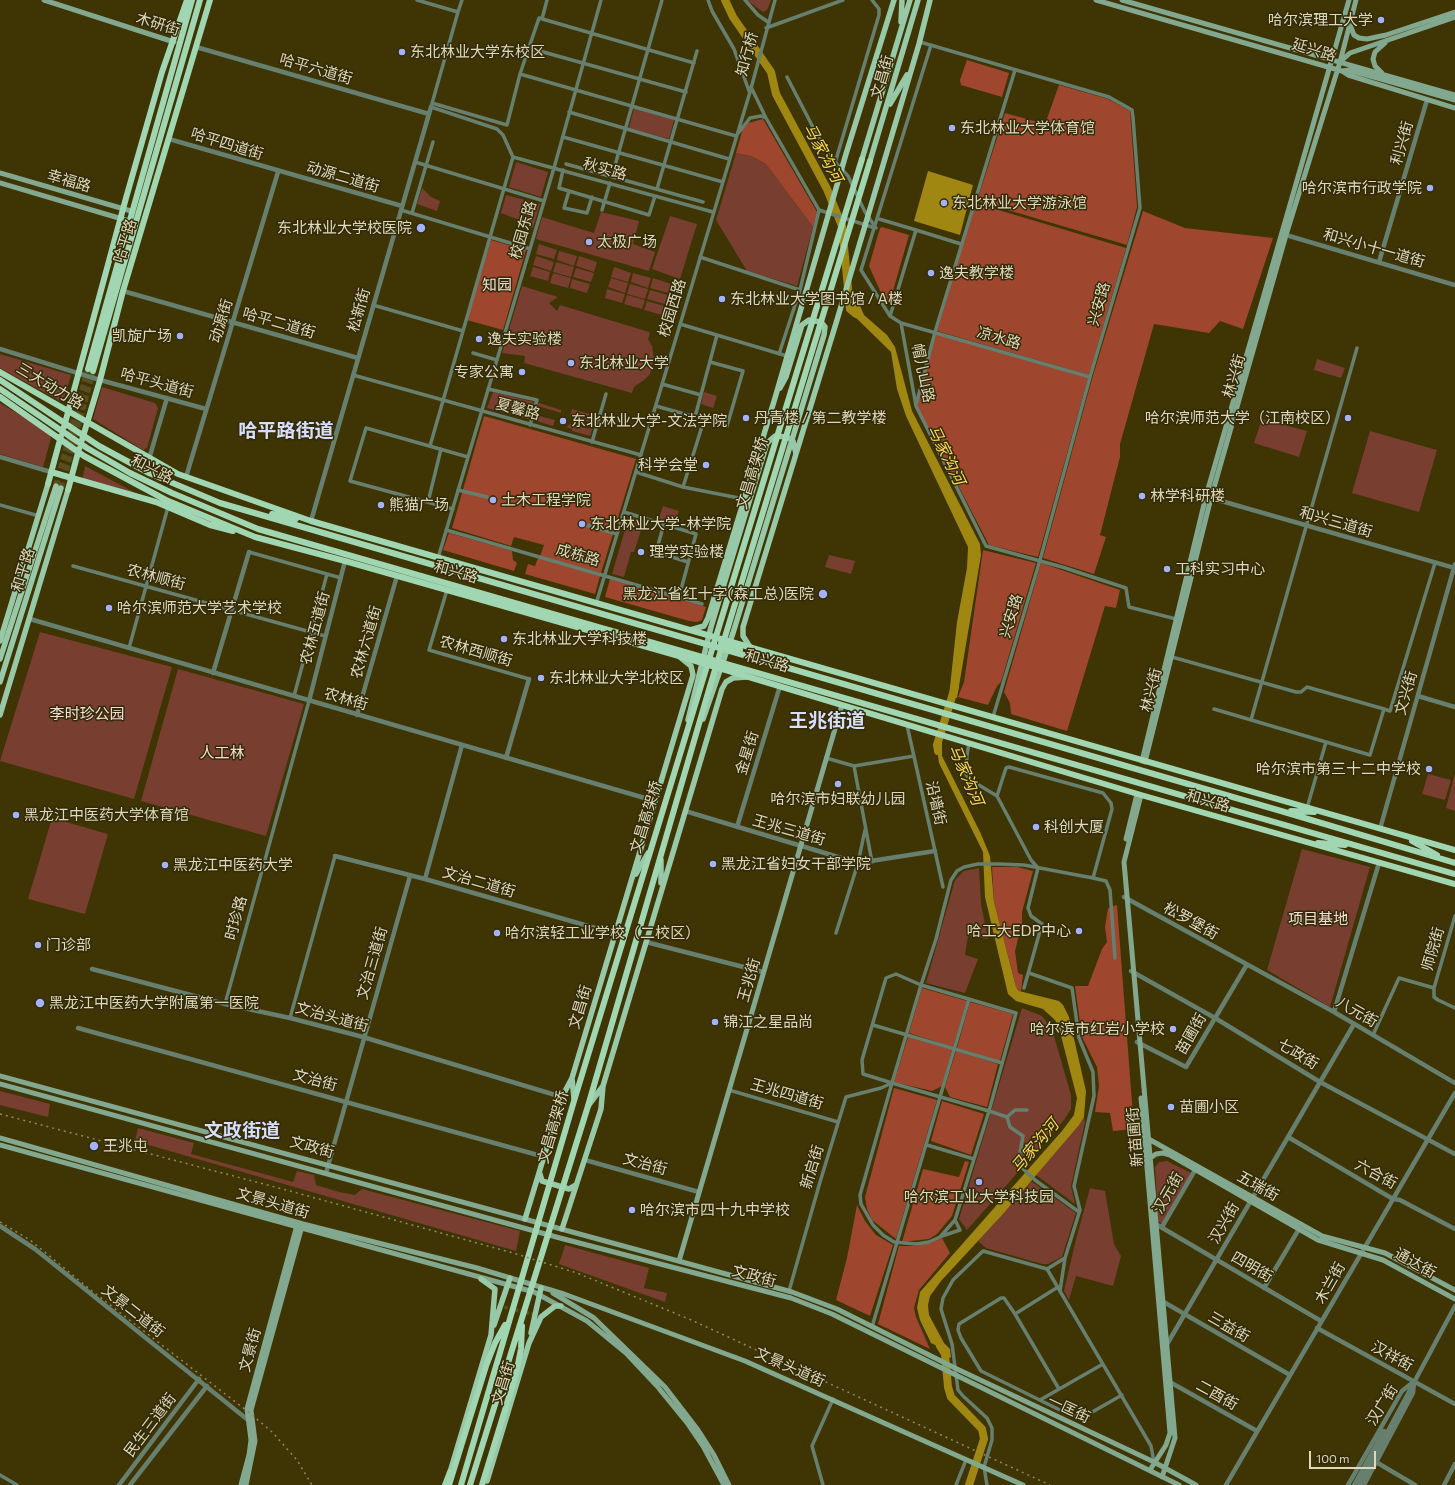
<!DOCTYPE html>
<html>
<head>
<meta charset="utf-8">
<style>
	body { margin:0 }
	#map { position:relative; width:1455px; height:1485px; overflow:hidden; background:#3f3403; font-family:Commissioner,sans-serif }
	canvas { display:block }
	.scale { position:absolute; left:1309px; top:1451px; width:67px; height:18px; box-sizing:border-box; border:2px solid #dfd8ba; border-top:0; padding-left:5px; font-size:12px; line-height:14px; white-space:nowrap; color:#dfd8ba; -webkit-text-stroke:3px #322b0a; paint-order:stroke }
</style>
</head>
<body>
<div id="map">
<canvas width="1455" height="1485"></canvas>
<div class="scale">100 m</div>
</div>
<script>
const context = document.querySelector('canvas').getContext('2d');
context.lineJoin = 'round';
function fillPath(path, color) { context.fillStyle = color; context.fill(path, 'evenodd'); }
const poly = rows => new Path2D(rows.map(r => 'M' + r).join(''));
function trace(path, color, width, dash) { context.strokeStyle = color; context.lineWidth = width; context.lineCap = dash ? 'butt' : 'round'; context.setLineDash(dash || []); context.stroke(path); }
function drawText(font, color, halo, rows, align = 'center') {
  context.font = font + ' Commissioner,"Noto Sans SC",sans-serif'; context.lineWidth = 3; context.setLineDash([]); context.textBaseline = 'middle'; context.strokeStyle = halo; context.fillStyle = color; for (const [text, x, y, turn = 0] of rows) {
    context.save(); context.translate(x, y); context.rotate((+turn || 0) * Math.PI / 180); context.textAlign = isNaN(turn) ? turn : align; if (halo) context.strokeText(text, 0, 0); context.fillText(text, 0, 0); context.restore();
  }
}
fillPath(poly([
	[747,0,771,0,767,10,763,12],
	[634,108,674,120,669,139,629,128],
	[736,153,751,156,766,164,813,227,797,286,747,271,716,220],
	[516,162,548,172,541,197,509,187],
	[422,188,431,197,440,201,437,211,417,204],
	[506,195,540,204,533,228,517,225,517,219,501,213],
	[601,212,639,221,633,244,655,252,649,271,536,239,542,217,594,233],
	[670,216,697,224,680,279,652,269],
	[539,244,557,250,554,259,536,254],
	[559,251,577,256,574,266,557,260],
	[536,256,554,262,551,271,533,265],
	[579,256,597,262,594,272,576,266],
	[556,262,574,267,571,277,553,272],
	[533,267,550,272,548,281,530,276],
	[614,267,631,273,628,282,611,277],
	[576,268,594,273,591,282,573,277],
	[553,273,571,278,568,288,550,283],
	[633,273,651,278,648,288,631,282],
	[611,278,628,283,625,293,608,287],
	[653,278,671,284,668,293,650,288],
	[572,279,590,284,587,293,570,288],
	[630,284,648,289,645,299,627,294],
	[522,286,558,297,549,303,557,311,560,305,649,332,650,333,648,339,652,346,654,358,650,374,644,380,634,387,632,393,524,363,525,356,502,353],
	[607,289,625,294,622,303,605,298],
	[650,290,668,295,665,304,647,299],
	[627,295,645,300,642,309,624,304],
	[647,301,664,306,662,315,644,310],
	[0,354,71,375,65,395,60,401,0,368],
	[1317,359,1345,368,1341,378,1314,370],
	[102,387,155,403,158,408,147,448,143,450,93,419],
	[493,392,534,402,529,419,487,408],
	[704,392,717,396,713,408,701,404],
	[0,403,48,432,51,438,43,467,0,454],
	[539,403,561,410,561,413,538,406,536,415,555,420,553,426,533,420,537,405],
	[572,409,597,416,590,436,572,431,572,429,566,427,570,424,589,429,591,422,570,416],
	[1262,419,1307,431,1299,457,1254,443],
	[1370,431,1437,450,1419,512,1352,493],
	[85,466,147,499,82,481],
	[663,506,679,511,674,525,658,521],
	[629,516,644,521,634,552,631,552,624,577,612,574],
	[829,555,855,561,851,574,825,567],
	[40,632,172,667,134,799,0,761],
	[178,669,304,704,266,836,141,801],
	[1455,773,1455,811,1446,808],
	[1428,774,1451,780,1445,800,1422,794],
	[52,818,108,834,85,914,28,899],
	[1302,849,1370,867,1330,1007,1267,970],
	[979,868,981,904,988,939,968,936,965,955,978,959,965,993,926,983,955,880,964,871],
	[1022,1008,1042,1016,1052,1029,1071,1095,1071,1109,1064,1120,967,1230,959,1219],
	[0,1091,50,1104,48,1117,0,1105],
	[1084,1117,1085,1122,1071,1186,1075,1204,1036,1175],
	[138,1128,194,1143,191,1154,293,1182,297,1171,314,1175,316,1185,339,1192,355,1195,362,1189,520,1231,516,1251,135,1141],
	[1167,1161,1191,1173,1162,1224,1158,1221,1155,1167,1159,1162],
	[1031,1181,1076,1213,1062,1257,1048,1264,1042,1264,986,1248,978,1241],
	[1090,1188,1105,1191,1114,1244,1121,1256,1113,1286,1076,1276,1069,1300,1064,1291,1076,1239],
	[565,1245,649,1268,644,1288,667,1293,665,1302,559,1264]
]), '#783e2f');
fillPath(poly([
	[967,60,1009,73,1002,97,961,85,960,80],
	[1059,85,1108,99,1130,111,1137,207,1127,245,977,201,1005,113,1045,124],
	[763,119,817,212,813,227,766,164,751,156,736,153,743,128,748,123],
	[975,203,1126,248,1089,375,937,331],
	[1143,211,1185,228,1273,238,1243,329,1220,321,1209,333,1154,324,1120,444,1120,457,1100,535,1106,537,1094,574,1043,558,1092,379],
	[882,227,909,235,891,298,886,304,869,266,880,228],
	[491,240,526,250,503,330,467,320],
	[936,334,1088,378,1038,557,989,545,917,406],
	[484,416,636,459,601,573,540,556,544,545,514,537,511,546,452,528],
	[449,533,512,551,513,560,517,563,514,571,443,550],
	[983,550,1036,563,1001,682,997,686,988,705,958,697,964,682],
	[538,558,600,576,595,594,525,574,528,564,535,566],
	[1041,563,1120,590,1116,608,1105,606,1067,731,1011,714,1010,703,1004,692],
	[610,579,706,607,702,620,697,622,689,621,605,597],
	[992,867,1017,867,1033,871,1022,912,1022,923,1015,951,1018,973,1023,975,1021,992,1016,987,994,902],
	[1117,905,1134,1129,1113,1131,1110,1113,1095,1112,1099,1086,1097,1067,1082,1037,1075,986,1088,986,1102,949,1107,942,1105,927,1108,908],
	[922,988,967,1001,953,1047,909,1033],
	[970,1002,1013,1014,1000,1061,957,1048],
	[908,1037,952,1050,942,1086,932,1091,894,1082],
	[956,1051,998,1064,987,1107,950,1097,945,1087],
	[894,1088,937,1100,896,1239,872,1220,867,1209,865,1197],
	[942,1101,984,1114,971,1155,931,1141],
	[965,1161,969,1162,952,1216,937,1234,929,1239,902,1242,923,1169,959,1177],
	[857,1205,865,1221,876,1235,893,1245,870,1316,836,1300,847,1258],
	[942,1238,950,1253,919,1290,914,1308,916,1317,930,1349,878,1324,899,1246,914,1246,931,1243]
]), '#9f462f');
fillPath(poly([
	[928,171,973,185,960,235,914,221],
	[854,292,864,315,887,335,895,347,912,411,980,544,981,555,957,698,949,696,957,622,967,568,968,547,906,416,897,389,891,352,848,310],
	[936,741,942,742,942,756,981,834,990,856,994,902,1016,987,1019,991,1059,1001,1063,1005,1069,1017,1086,1091,1084,1117,1079,1125,1002,1215,941,1281,930,1296,928,1305,929,1315,944,1343,950,1349,951,1358,940,1353,937,1346,931,1343,920,1320,917,1308,920,1292,1062,1131,1074,1115,1077,1098,1059,1028,1055,1020,1043,1009,1016,1001,1008,994,985,897,983,852,939,763]
]), '#a08711');
trace(poly([
	[725,0,733,17,771,72,776,94,827,189,842,226,850,309,856,314],
	[938,751,937,745,955,687],
	[940,1346,945,1354,948,1387,951,1397,982,1429,984,1439,969,1485]
]), '#a08711', 8);
trace(poly([
	[499,1306,536,1315]
]), '#574d1e', 3.5, [3.5, 2]);
trace(poly([
	[56,486,88,369],
	[61,488,93,371]
]), '#574d1e', 6, [6, 3]);
trace(poly([
	[417,0,458,12,431,107,497,129,503,135,513,157,713,212],
	[708,0,712,11,734,49,749,91],
	[745,0,758,15,768,22],
	[458,12,462,0],
	[542,19,547,0],
	[766,28,843,0],
	[920,42,1109,97,1132,110,1133,118,1140,208,1090,377,1040,560,993,717],
	[931,45,861,270,890,316,901,323,916,406,986,546,1062,567,1126,588,1129,607,1176,619],
	[529,48,686,92],
	[520,74,736,136,750,118,761,116,766,118],
	[787,77,817,135,832,159,848,176,865,212,876,228],
	[751,87,766,118,819,210,800,290,779,354],
	[432,103,507,125,520,74,539,18,694,63],
	[569,112,729,159],
	[563,137,723,182],
	[415,162,544,201],
	[835,163,879,15,879,9,872,0],
	[566,164,703,202],
	[563,170,559,188,649,215,655,196],
	[612,176,662,0],
	[657,189,697,51],
	[569,191,564,208,587,213,592,197],
	[401,210,530,249],
	[602,210,610,183],
	[819,210,875,228],
	[412,213,433,142],
	[879,219,916,230,890,316],
	[916,230,961,244],
	[700,257,800,290],
	[373,305,463,331],
	[901,323,1090,377],
	[680,324,787,356],
	[473,353,497,360],
	[353,375,641,455],
	[662,384,701,395],
	[488,389,537,400,530,425],
	[916,405,935,332,1015,70],
	[656,406,727,426,743,371,710,362],
	[695,417,717,335],
	[592,442,606,394],
	[430,446,513,157],
	[636,472,683,487,744,499],
	[683,487,704,420],
	[458,490,487,497],
	[428,502,441,449],
	[0,505,39,516],
	[453,509,350,481,366,428,468,457],
	[624,512,696,534,679,597],
	[664,524,656,552,688,562],
	[586,525,617,534],
	[446,530,702,604],
	[249,552,341,578],
	[438,558,554,168,601,0],
	[73,566,325,636],
	[447,590,429,650,529,679],
	[596,604,750,92,775,0],
	[129,648,168,507],
	[1172,657,1296,692,1301,692,1307,687,1384,709],
	[294,696,327,574],
	[1214,709,1370,755,1384,709,1390,711,1435,563],
	[1251,720,1357,348],
	[907,725,943,887],
	[969,743,967,755,966,774,969,779,997,796,1031,860,1038,868,1028,908,1031,916,1042,924,1024,988],
	[826,758,854,766,914,756],
	[854,766,872,862],
	[997,796,1006,768,1009,767,1103,793,1111,803,1112,809,1093,878,1024,865,998,864,978,864,964,867,957,871,951,880,936,939,921,985,892,1083,860,1195,861,1204,873,1225,883,1235,894,1242,916,1244,929,1242,940,1237,955,1220,989,1111,1016,1013,921,985,896,974,886,978,862,1060,863,1074,892,1083,989,1111,1007,1117],
	[1307,808,1326,742],
	[1093,878,1106,881,1110,890,1115,958],
	[836,933,858,863,865,830],
	[1029,973,1072,988,1079,1038,1093,1072,1094,1096,1074,1186,1080,1210,1065,1258,1060,1291],
	[1434,988,1455,916],
	[225,1004,309,701],
	[290,1018,335,856],
	[873,1025,1002,1063],
	[1373,1035,1399,978,1434,988,1434,997,1438,1000,1455,1008],
	[729,1090,838,1122],
	[1027,1110,1015,1110,1007,1117,1010,1127,1023,1136,1018,1164,1035,1180,1079,1212],
	[927,1145,974,1159],
	[942,1236,960,1230,955,1220],
	[1047,1269,1065,1258],
	[1058,1287,1015,1314,1004,1298,1001,1298,959,1324,958,1330,961,1338,981,1371,1070,1415,1080,1417,1087,1415,1122,1395],
	[789,1291,820,1182,846,1097,881,1088,892,1083],
	[1015,1314,1059,1389],
	[872,1327,969,999],
	[1040,1400,1103,1364],
	[0,1475,17,1485],
	[823,1485,812,1446,833,1399],
	[956,1485,966,1460],
	[987,1485,984,1467,992,1440,992,1428,987,1418,963,1396,958,1390,952,1344,941,1309,943,1298,953,1280,983,1251,1047,1269,1151,1446,1154,1462]
]), '#677f6f', 3.5);
trace(poly([
	[196,47,429,114],
	[169,139,402,206],
	[1286,235,1455,285],
	[1379,262,1427,100],
	[123,291,358,358],
	[0,349,100,380,206,409],
	[0,457,51,472],
	[149,459,167,398],
	[186,477,278,172],
	[1211,498,1455,568],
	[311,521,431,107],
	[30,619,655,801],
	[213,673,249,552],
	[1418,696,1455,707],
	[309,701,345,561],
	[357,715,397,576],
	[506,758,529,679],
	[685,811,858,863,935,851],
	[737,827,780,686],
	[1380,829,1455,564],
	[335,856,425,879,616,934],
	[425,879,462,745],
	[1124,897,1334,1012,1455,1083],
	[646,942,763,972],
	[92,969,225,1004,290,1018,363,1037,562,1097],
	[1131,971,1215,1018,1320,1082,1455,1154],
	[1334,1012,1379,863],
	[78,1028,545,1157],
	[1137,1042,1186,1067,1246,966],
	[1288,1137,1393,1199,1400,1200,1455,1229],
	[585,1160,699,1192],
	[326,1173,410,876],
	[1154,1223,1321,1321],
	[0,1226,35,1249,248,1420],
	[1162,1227,1195,1170],
	[1264,1288,1299,1229],
	[1162,1301,1290,1375],
	[1317,1328,1455,1404],
	[1166,1346,1354,1024],
	[1168,1381,1257,1431],
	[1376,1462,1415,1485],
	[119,1485,199,1379],
	[130,1485,207,1386],
	[1226,1485,1455,1093],
	[1348,1485,1402,1391,1412,1383],
	[1354,1485,1384,1431],
	[1359,1485,1455,1306],
	[1364,1485,1413,1393,1414,1383],
	[1444,1485,1455,1464]
]), '#677f6f', 4.5);
trace(poly([
	[44,0,174,42],
	[1096,0,1342,71,1348,75,1455,108],
	[1122,0,1455,95],
	[1350,25,1354,35,1359,38,1367,39,1386,35,1455,12],
	[1341,61,1350,53,1455,17],
	[1342,71,1349,70,1455,100],
	[1382,73,1375,66,1373,59,1375,52,1385,43],
	[0,173,131,211],
	[0,183,129,221],
	[1142,761,1206,496,1349,0],
	[1145,762,1211,498,1286,235,1340,62,1356,0],
	[1141,795,1124,862,1175,1438,1162,1477],
	[1126,839,1137,794],
	[0,1076,792,1292,837,1309,957,1369,1154,1462,1196,1485],
	[0,1084,560,1238,791,1298,832,1314,1179,1485],
	[1141,1098,1170,1433,1166,1445,1150,1470],
	[1145,1137,1322,1236,1385,1253,1455,1290],
	[0,1138,303,1224,477,1268,564,1294,745,1361,1023,1485],
	[0,1145,534,1292,587,1321,626,1353,657,1386,688,1424,703,1446,724,1485],
	[1149,1159,1156,1154,1163,1153,1170,1155,1318,1240,1383,1260,1455,1299],
	[679,1261,842,705],
	[553,1293,594,1318,665,1387,698,1430,714,1455,729,1485],
	[241,1485,249,1455,251,1440,247,1409,297,1225],
	[246,1485,255,1441,251,1410,302,1226]
]), '#82a88f', 5);
trace(poly([
	[901,22,902,0],
	[890,104,907,75],
	[862,159,910,0],
	[870,161,918,0],
	[690,630,704,626,708,618,775,398,846,154,894,0],
	[0,641,48,484],
	[750,647,743,636,743,627,837,320,919,44,930,0],
	[0,659,56,486],
	[0,682,61,488],
	[0,715,68,490],
	[703,719,733,633,824,335,825,327,821,322,809,320,802,325,786,377,780,388],
	[688,720,711,627,767,443,775,436,787,437,793,441,796,454],
	[661,860,661,883],
	[636,874,648,853],
	[572,1078,574,1099],
	[588,1106,603,1086,722,689,726,682,733,678,747,677],
	[540,1174,542,1181,569,1189,576,1185],
	[525,1219,562,1097,572,1078,693,675,691,666,680,657],
	[562,1229,601,1109,603,1086],
	[494,1325,510,1278],
	[531,1333,541,1288],
	[450,1472,491,1335,495,1289,481,1279],
	[487,1481,529,1343,541,1317,555,1306,561,1306]
]), '#97c8a7', 5.5);
trace(poly([
	[88,369,192,0],
	[93,371,200,0],
	[0,372,178,474,311,521,1455,850],
	[0,380,99,446,149,473,220,503,1281,811,1455,863],
	[0,389,87,448,130,473,172,493,258,529,1455,874],
	[0,397,84,456,166,500,255,537,345,561,679,656,1141,795,1455,884],
	[64,427,126,198,162,72,187,0],
	[82,440,100,380,123,291,210,0],
	[51,472,156,502,210,525,233,531],
	[48,484,61,436],
	[68,490,79,449],
	[272,514,296,519],
	[721,643,740,650],
	[1291,811,1314,812],
	[1412,841,1437,855],
	[1318,843,1345,845],
	[445,1485,450,1472],
	[449,1485,486,1366,495,1343,505,1325],
	[461,1485,574,1101,862,159],
	[470,1485,588,1106,710,686,870,161],
	[482,1485,516,1374,521,1349,522,1326]
]), '#a0d6b2', 6);
trace(poly([
	[0,1114,290,1191,513,1253,577,1273,689,1319,1050,1485],
	[0,1222,30,1240,92,1291,251,1414,272,1432,297,1460,312,1485]
]), '#918861', 1.5, [2, 4]);
for (const [x, y, r, color] of [
	[1381,20,4,"#a4b2fc"],
	[402,52,4,"#a4b2fc"],
	[952,128,4,"#a4b2fc"],
	[1430,188,4,"#a4b2fc"],
	[944,203,4,"#a4b2fc"],
	[421,228,5,"#a4b2fc"],
	[589,242,4,"#a4b2fc"],
	[931,273,4,"#a4b2fc"],
	[722,299,4,"#a4b2fc"],
	[180,336,4,"#a4b2fc"],
	[479,339,4,"#a4b2fc"],
	[571,363,4,"#a4b2fc"],
	[522,372,4,"#a4b2fc"],
	[746,418,4,"#a4b2fc"],
	[1348,418,4,"#a4b2fc"],
	[563,421,4,"#a4b2fc"],
	[706,465,4,"#a4b2fc"],
	[1142,496,4,"#a4b2fc"],
	[493,500,4,"#a4b2fc"],
	[381,505,4,"#a4b2fc"],
	[582,524,4,"#a4b2fc"],
	[641,552,4,"#a4b2fc"],
	[1167,569,4,"#a4b2fc"],
	[823,594,5,"#a4b2fc"],
	[109,608,4,"#a4b2fc"],
	[504,639,4,"#a4b2fc"],
	[541,678,4,"#a4b2fc"],
	[1429,769,4,"#a4b2fc"],
	[838,784,4,"#a4b2fc"],
	[16,815,4,"#a4b2fc"],
	[1036,827,4,"#a4b2fc"],
	[713,864,4,"#a4b2fc"],
	[165,865,4,"#a4b2fc"],
	[1079,931,4,"#a4b2fc"],
	[497,933,4,"#a4b2fc"],
	[38,945,4,"#a4b2fc"],
	[40,1003,5,"#a4b2fc"],
	[715,1022,4,"#a4b2fc"],
	[1173,1029,4,"#a4b2fc"],
	[1171,1107,4,"#a4b2fc"],
	[94,1146,5,"#a4b2fc"],
	[979,1182,4,"#a4b2fc"],
	[632,1210,4,"#a4b2fc"]
]) { const dot = new Path2D(); dot.arc(x, y, r, 0, 2 * Math.PI); context.fillStyle = color; context.fill(dot); trace(dot, '#322b0a', 1.5); }
drawText('15px', '#dfd8ba', '#322b0a', [
	["哈尔滨理工大学",1373,20,"right"],
	["东北林业大学东校区",410,52],
	["东北林业大学体育馆",960,128],
	["哈尔滨市行政学院",1422,188,"right"],
	["东北林业大学游泳馆",952,203],
	["东北林业大学校医院",412,228,"right"],
	["太极广场",597,242],
	["逸夫教学楼",939,273],
	["东北林业大学图书馆 / A楼",730,299],
	["凯旋广场",172,336,"right"],
	["逸夫实验楼",487,339],
	["东北林业大学",579,363],
	["专家公寓",514,372,"right"],
	["丹青楼 / 第二教学楼",754,418],
	["哈尔滨师范大学（江南校区）",1340,418,"right"],
	["东北林业大学-文法学院",571,421],
	["科学会堂",698,465,"right"],
	["林学科研楼",1150,496],
	["土木工程学院",501,500],
	["熊猫广场",389,505],
	["东北林业大学-林学院",590,524],
	["理学实验楼",649,552],
	["工科实习中心",1175,569],
	["黑龙江省红十字(森工总)医院",814,594,"right"],
	["哈尔滨师范大学艺术学校",117,608],
	["东北林业大学科技楼",512,639],
	["东北林业大学北校区",549,678],
	["哈尔滨市第三十二中学校",1421,769,"right"],
	["哈尔滨市妇联幼儿园",838,799,"center"],
	["黑龙江中医药大学体育馆",24,815],
	["科创大厦",1044,827],
	["黑龙江省妇女干部学院",721,864],
	["黑龙江中医药大学",173,865],
	["哈工大EDP中心",1071,931,"right"],
	["哈尔滨轻工业学校（二校区）",505,933],
	["门诊部",46,945],
	["黑龙江中医药大学附属第一医院",49,1003],
	["锦江之星品尚",723,1022],
	["哈尔滨市红岩小学校",1165,1029,"right"],
	["苗圃小区",1179,1107],
	["王兆屯",103,1146],
	["哈尔滨工业大学科技园",979,1197,"center"],
	["哈尔滨市四十九中学校",640,1210]
], 'left');
drawText('15px', '#dfd8ba', '#322b0a', [
	["木研街",158,24,17],
	["延兴路",1314,50,17],
	["知行桥",747,54,-75],
	["哈平六道街",316,69,16],
	["文昌街",882,77,-74],
	["利兴街",1402,143,-74],
	["哈平四道街",227,144,17],
	["秋实路",605,169,16],
	["动源二道街",343,177,16],
	["幸福路",69,181,16],
	["校园东路",523,230,-74],
	["哈平路",125,241,-73],
	["和兴小十一道街",1374,248,16],
	["兴安路",1099,304,-74],
	["校园西路",672,308,-73],
	["松新街",359,310,-74],
	["动源街",221,321,-73],
	["哈平二道街",279,323,16],
	["凉水路",999,338,16],
	["帽儿山路",923,373,78],
	["林兴街",1234,376,-74],
	["哈平头道街",157,383,15],
	["三大动力路",50,386,31],
	["夏馨路",518,409,15],
	["和兴路",152,469,27],
	["文昌高架桥",752,473,-73],
	["和兴三道街",1336,522,16],
	["成栋路",578,555,16],
	["和平路",23,570,-73],
	["和兴路",456,572,16],
	["农林顺街",156,577,15],
	["兴安路",1011,616,-73],
	["农林五道街",315,628,-75],
	["农林六道街",366,642,-74],
	["农林西顺街",476,651,16],
	["和兴路",767,661,16],
	["林兴街",1151,690,-76],
	["文兴街",1406,693,-74],
	["农林街",346,699,16],
	["金星街",747,753,-73],
	["和兴路",1208,801,16],
	["沿墙街",936,803,77],
	["文昌高架桥",646,817,-73],
	["王兆三道街",789,830,16],
	["文治二道街",479,882,16],
	["时珍路",236,918,-75],
	["松罗堡街",1191,921,29],
	["师院街",1433,949,-74],
	["文治三道街",372,963,-74],
	["王兆街",749,980,-74],
	["文昌街",580,1007,-73],
	["八元街",1357,1012,30],
	["文治头道街",332,1017,15],
	["苗圃街",1191,1034,-60],
	["七政街",1298,1054,31],
	["文治街",315,1080,15],
	["王兆四道街",787,1094,16],
	["文昌高架桥",553,1127,-74],
	["新苗圃街",1135,1137,-95],
	["文政街",312,1147,15],
	["文治街",645,1164,15],
	["新启街",812,1167,-73],
	["六合街",1376,1174,28],
	["五瑞街",1258,1186,29],
	["汉元街",1168,1193,-60],
	["文景头道街",273,1203,16],
	["汉兴街",1224,1223,-60],
	["通达街",1415,1263,29],
	["四明街",1252,1267,30],
	["文政街",754,1276,15],
	["木兰街",1330,1283,-60],
	["文景二道街",133,1311,38],
	["三益街",1229,1327,30],
	["文景街",250,1350,-75],
	["汉祥街",1392,1356,29],
	["文景头道街",790,1367,24],
	["文昌街",503,1383,-73],
	["二酉街",1217,1395,29],
	["汉广街",1382,1405,-58],
	["一匡街",1069,1409,25],
	["民生三道街",150,1425,-53]
]);
drawText('15px', '#f7ddd6', '#322b0a', [
	["知园",497,285],
	["李时珍公园",87,714],
	["人工林",222,753],
	["项目基地",1318,919]
]);
drawText('italic 16px', '#f9d950', '#322b0a', [
	["马家沟河",823,153,62],
	["马家沟河",946,455,64],
	["马家沟河",966,775,67],
	["马家沟河",1035,1146,-50]
]);
drawText('bold 19px', '#d8defb', '#322b0a', [
	["哈平路街道",286,431],
	["王兆街道",827,721],
	["文政街道",242,1131]
]);
</script>
</body>
</html>
